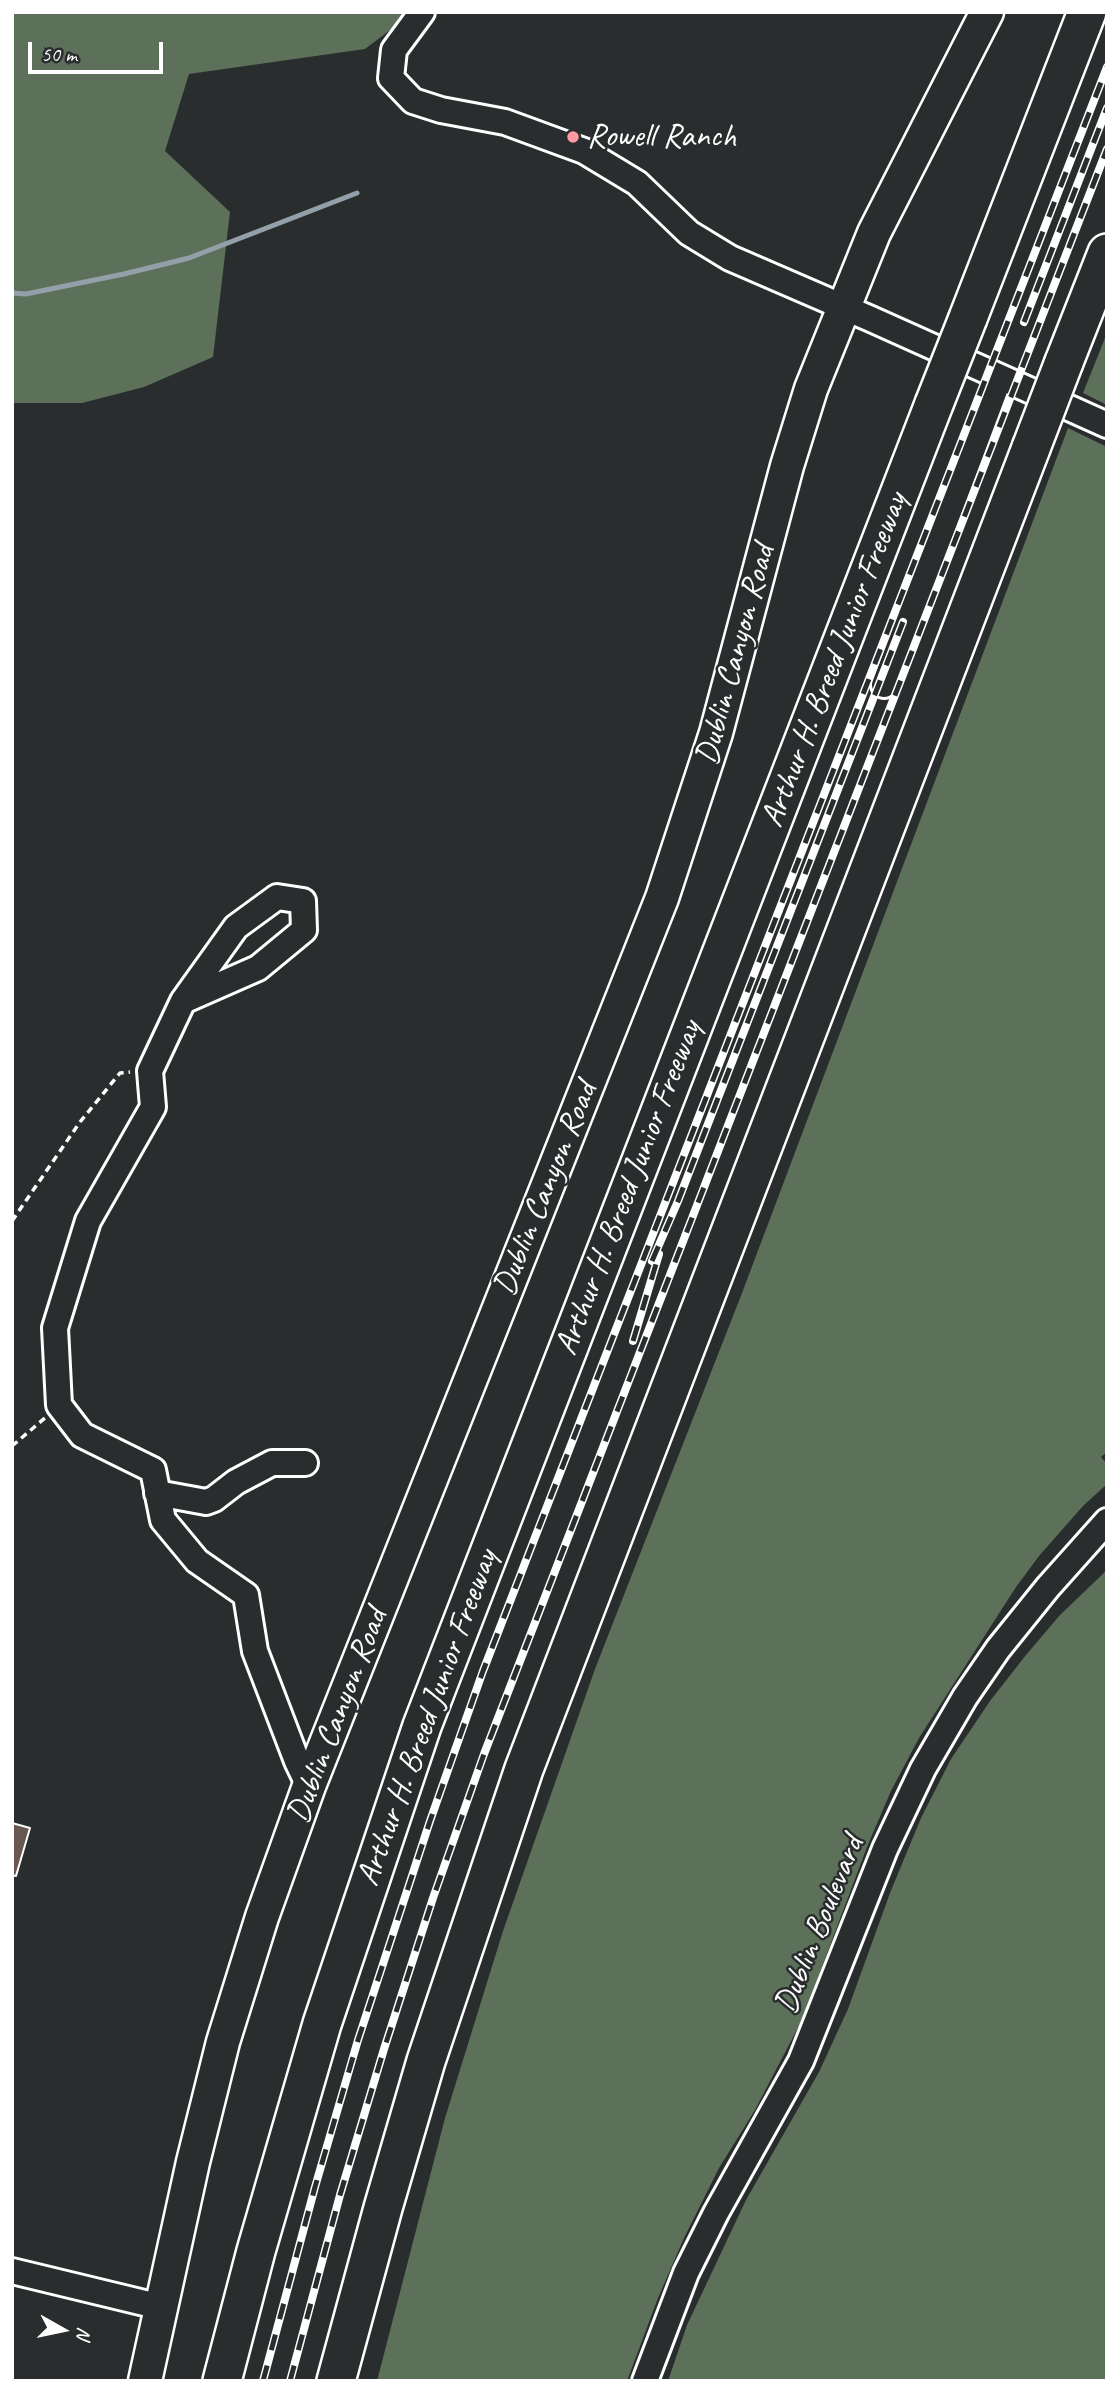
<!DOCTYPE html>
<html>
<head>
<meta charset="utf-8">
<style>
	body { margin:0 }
	#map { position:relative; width:1119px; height:2393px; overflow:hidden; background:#2a2d2e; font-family:Caveat,sans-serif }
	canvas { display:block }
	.frame { position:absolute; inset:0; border:14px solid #fff; pointer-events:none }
	.north { position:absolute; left:28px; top:2295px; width:70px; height:70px; -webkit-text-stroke:5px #2a2d2e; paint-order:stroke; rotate:99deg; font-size:19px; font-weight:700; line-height:28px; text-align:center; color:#fff }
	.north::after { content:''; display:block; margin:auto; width:24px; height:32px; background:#fff; clip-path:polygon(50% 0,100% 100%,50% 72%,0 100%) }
	.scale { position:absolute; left:28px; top:42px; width:135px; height:32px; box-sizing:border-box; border:4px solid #fff; border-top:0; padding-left:9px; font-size:21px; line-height:24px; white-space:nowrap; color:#fff; -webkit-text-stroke:5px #2a2d2e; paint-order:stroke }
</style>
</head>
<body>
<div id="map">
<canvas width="1119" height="2393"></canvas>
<div class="frame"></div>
<div class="north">N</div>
<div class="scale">50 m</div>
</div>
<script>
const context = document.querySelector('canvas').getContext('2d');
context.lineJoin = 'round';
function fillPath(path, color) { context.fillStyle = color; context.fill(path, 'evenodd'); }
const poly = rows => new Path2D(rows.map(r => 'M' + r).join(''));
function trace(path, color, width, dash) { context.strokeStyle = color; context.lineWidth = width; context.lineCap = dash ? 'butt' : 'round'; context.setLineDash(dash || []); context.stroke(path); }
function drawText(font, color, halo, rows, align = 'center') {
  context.font = font + ' Caveat,sans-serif'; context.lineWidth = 5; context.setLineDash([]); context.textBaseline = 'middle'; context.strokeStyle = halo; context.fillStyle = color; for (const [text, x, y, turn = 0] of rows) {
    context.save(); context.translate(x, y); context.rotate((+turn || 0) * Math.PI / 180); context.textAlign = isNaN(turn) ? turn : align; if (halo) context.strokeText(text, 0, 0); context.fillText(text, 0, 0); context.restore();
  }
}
fillPath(poly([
	[12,12,414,12,365,49,189,74,165,151,230,212,213,357,144,387,82,403,12,403],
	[1107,333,1107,405,1083,393],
	[1068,428,1107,447,1107,1452,1101,1457,1107,1464,1107,1484,1083,1506,1039,1556,1016,1587,919,1738,891,1791,867,1847,802,2020,755,2110,719,2168,684,2238,658,2298,627,2381,377,2381,445,2118,503,1931,595,1669,742,1293],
	[1107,1570,1107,2381,668,2381,687,2325,746,2200,819,2072,848,2009,890,1893,921,1818,951,1759,990,1701,1026,1655,1060,1615]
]), '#5c705a');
trace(poly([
	[12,293,26,294,124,274,189,258,357,193]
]), '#94a0a9', 5);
const building = poly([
	[12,1823,30,1828,16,1876,12,1875,12,1823]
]);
fillPath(building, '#695852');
trace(building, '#fff', 2);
const minor = poly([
	[422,12,394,50,391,78,413,101,441,110,505,122,584,151,637,183,689,233,730,258,871,319,1107,425],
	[884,685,1000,377],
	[183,1001,236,927,277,897,303,901,304,930,258,968,183,1001,150,1071,153,1107,88,1221,55,1328,59,1405,82,1435,153,1470,163,1520,197,1561,246,1595,255,1651,297,1761,309,1786],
	[157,1493,206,1502,214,1499,236,1482,272,1463,305,1463],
	[12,2271,161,2307],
	[645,2381,686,2273,716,2213,801,2061,885,1849,923,1769,965,1697,998,1649,1048,1587,1107,1521]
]);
const major = poly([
	[145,2381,193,2162,223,2042,262,1917,309,1786,662,898,716,733,787,466,811,389,874,233,987,12]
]);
const highway = poly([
	[968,318,1087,12],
	[1064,362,1107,253],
	[222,2381,256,2251,322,2024,422,1726,934,404],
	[336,2381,383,2208,426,2061,524,1769,1031,448]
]);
trace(minor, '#fff', 30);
trace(major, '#fff', 37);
trace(highway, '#fff', 42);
trace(poly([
	[12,1221,80,1122,120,1073,130,1072],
	[12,1446,45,1418]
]), '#fff', 3.5, [7, 5]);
trace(minor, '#2a2d2e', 24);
trace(major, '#2a2d2e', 32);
trace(highway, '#2a2d2e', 37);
const rail = poly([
	[1024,322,1107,108],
	[652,1261,678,1201,903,622],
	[633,1341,659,1254],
	[263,2381,315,2187,358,2040,430,1821,483,1671,1107,67],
	[290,2381,340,2195,384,2049,433,1898,484,1754,1107,149]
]);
trace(rail, '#fff', 8);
trace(rail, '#2a2d2e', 5, [16]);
const highwayBridge = poly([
	[934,404,968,318],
	[1031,448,1064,362]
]);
trace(highwayBridge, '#fff', 42, []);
trace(highwayBridge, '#2a2d2e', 37);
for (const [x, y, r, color] of [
	[573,137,7,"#ff9aa2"]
]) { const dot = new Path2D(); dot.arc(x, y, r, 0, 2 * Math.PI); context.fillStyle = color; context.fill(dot); trace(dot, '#2a2d2e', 2.5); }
drawText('33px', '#fff', '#2a2d2e', [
	["Rowell Ranch",587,137]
], 'left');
drawText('33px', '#fff', '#2a2d2e', [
	["Dublin Canyon Road",736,655,-75],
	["Arthur H. Breed Junior Freeway",835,660,-69],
	["Arthur H. Breed Junior Freeway",629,1188,-69],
	["Dublin Canyon Road",546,1189,-68],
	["Dublin Canyon Road",338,1716,-69],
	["Arthur H. Breed Junior Freeway",428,1718,-70],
	["Dublin Boulevard",820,1925,-68]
]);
</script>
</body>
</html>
